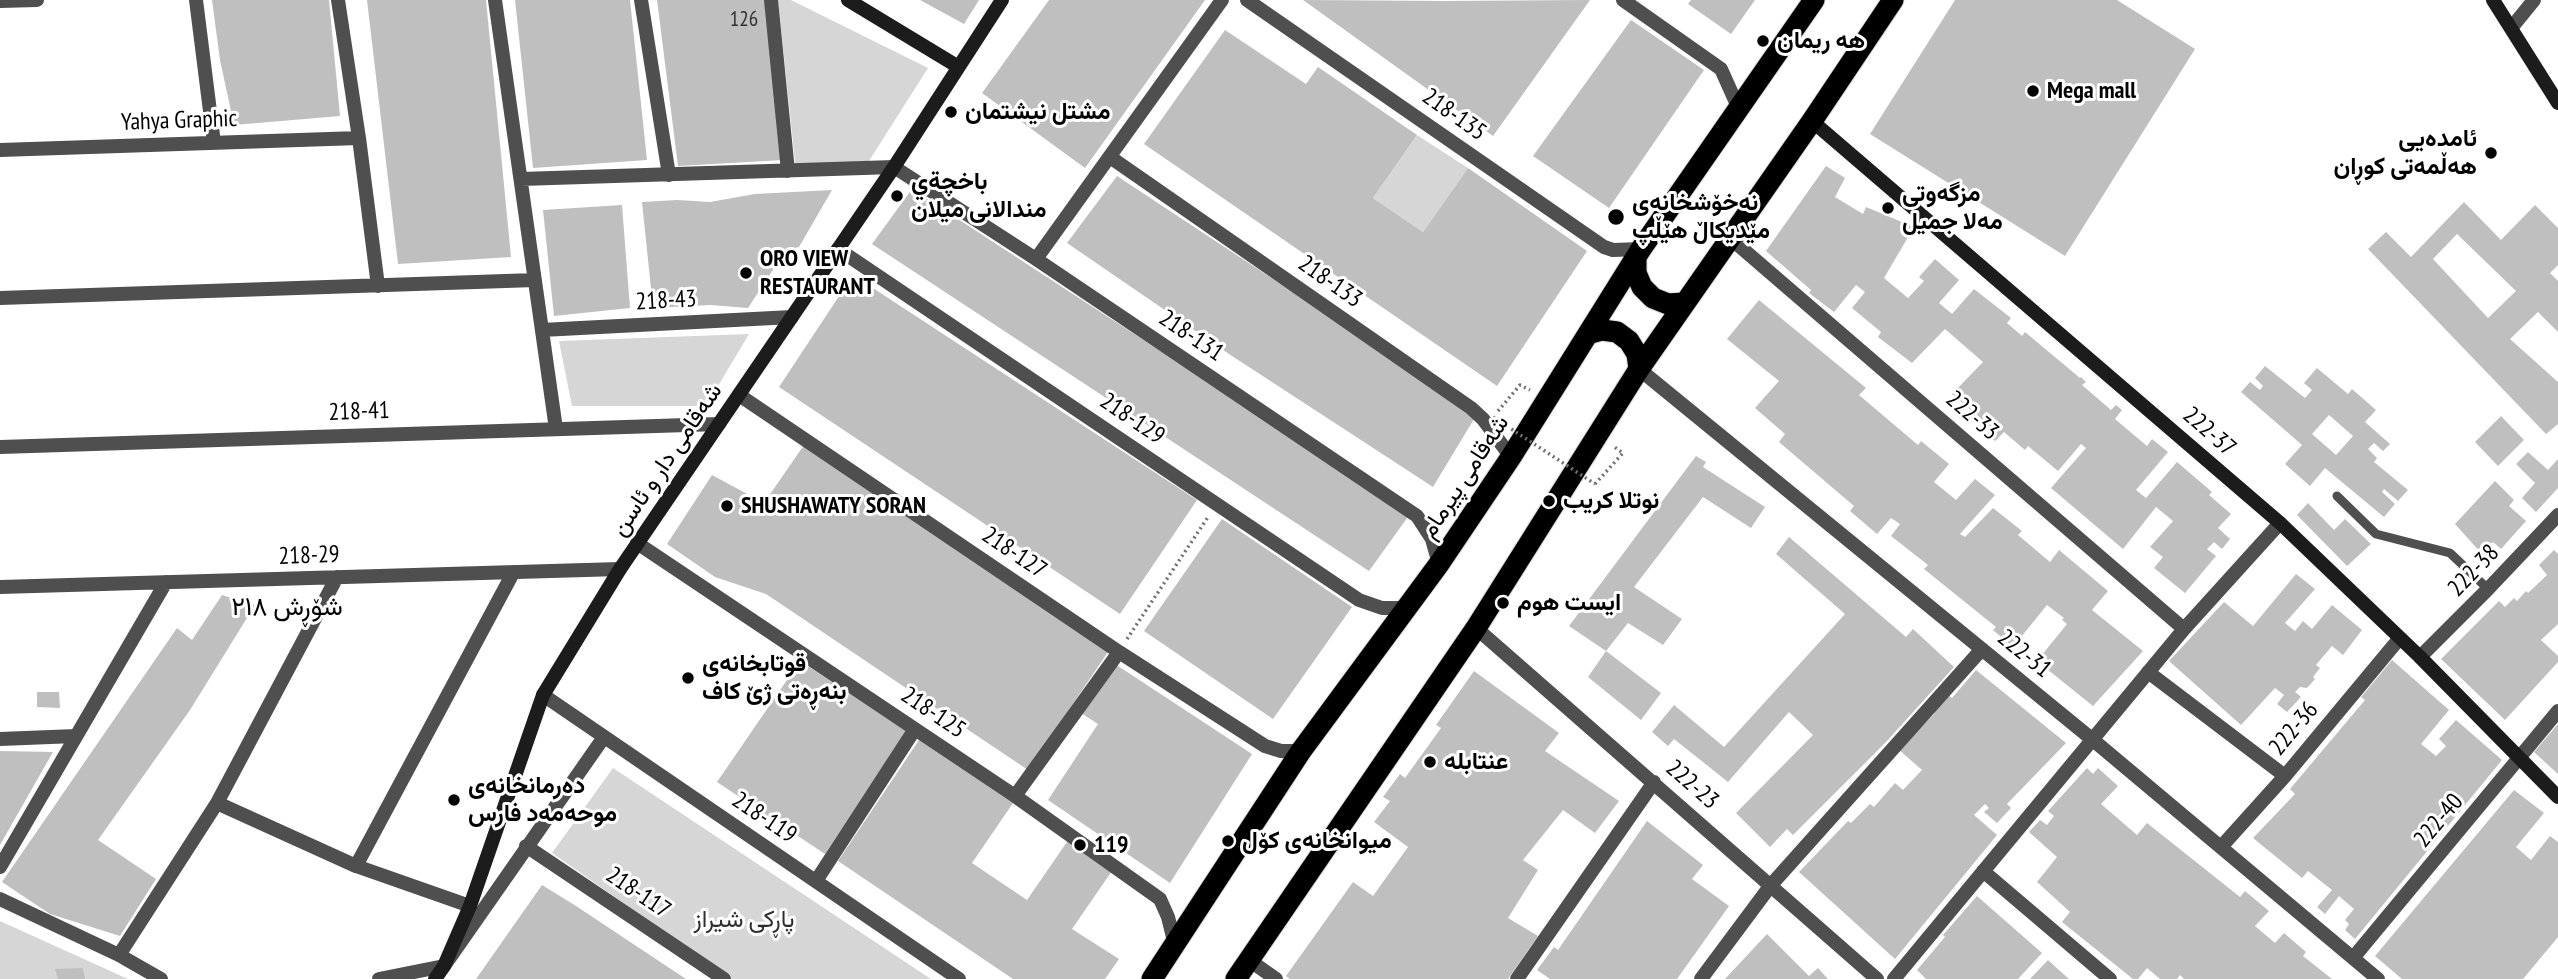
<!DOCTYPE html>
<html>
<head>
<meta charset="utf-8">
<style>
	body { margin:0 }
	canvas { display:block; background:#fff }
</style>
</head>
<body>
<canvas width="2558" height="979"></canvas>
<script>
const context = document.querySelector('canvas').getContext('2d');
context.lineJoin = 'round';
function fillPath(path, color) { context.fillStyle = color; context.fill(path, 'evenodd'); }
const poly = rows => new Path2D(rows.map(r => 'M' + r).join(''));
function trace(path, color, width, dash) { context.strokeStyle = color; context.lineWidth = width; context.lineCap = dash ? 'butt' : 'round'; context.setLineDash(dash || []); context.stroke(path); }
function drawText(font, color, halo, rows, align = 'center') {
  context.font = font + ' "PT Sans Narrow",Vazirmatn,sans-serif'; context.lineWidth = 6; context.setLineDash([]); context.textBaseline = 'middle'; context.strokeStyle = halo; context.fillStyle = color; for (const [text, x, y, turn = 0] of rows) {
    context.save(); context.translate(x, y); context.rotate((+turn || 0) * Math.PI / 180); context.textAlign = isNaN(turn) ? turn : align; if (halo) context.strokeText(text, 0, 0); context.fillText(text, 0, 0); context.restore();
  }
}
fillPath(poly([
	[778,0,791,0,928,68,869,161,796,171],
	[1417,135,1468,168,1423,232,1373,198],
	[749,334,706,406,572,406,559,341],
	[613,768,931,979,732,979,552,853],
	[0,921,128,979,0,979]
]), '#d6d6d6');
fillPath(poly([
	[212,0,329,0,340,116,234,125,220,60],
	[367,0,486,0,511,257,398,264],
	[515,0,630,0,647,160,533,168],
	[657,0,769,0,783,160,678,166],
	[920,0,979,0,964,24],
	[1049,0,1205,0,1085,168,982,93],
	[1303,0,1444,1,1590,0,1493,136],
	[1691,0,1755,0,1731,34,1688,4],
	[1955,0,2117,0,2195,49,2065,256,1870,134],
	[1631,20,1704,70,1609,208,1533,156],
	[1225,30,1306,84,1318,67,1417,135,1373,198,1423,232,1468,168,1587,251,1497,386,1144,144],
	[1826,166,1845,178,1835,197,1863,214,1866,207,1914,227,1884,278,1908,298,1924,281,1919,277,1935,259,1959,280,1939,303,1952,314,1974,289,2011,318,2007,323,2022,336,2025,332,2080,378,2081,377,2086,382,2082,385,2111,410,2116,405,2122,410,2115,419,2147,446,2152,439,2168,452,2136,490,2146,498,2177,462,2212,492,2209,495,2231,514,2218,528,2230,539,2222,549,2214,542,2207,549,2216,556,2185,593,2154,568,2163,557,2150,547,2173,521,2156,507,2123,549,2051,488,2086,448,2081,444,2058,471,2028,446,2025,450,2004,432,1995,441,1987,434,1992,428,1952,394,1983,362,1945,329,1912,363,1878,337,1881,332,1852,308,1865,292,1856,285,1834,312,1809,293,1811,290,1766,251],
	[1117,176,1382,351,1474,419,1433,487,1229,354,1067,243],
	[912,189,1410,514,1369,571,872,244],
	[832,190,799,247,786,250,748,308,710,305,653,308,642,202,677,200,710,202,755,194],
	[2464,202,2501,240,2535,205,2558,228,2558,265,2550,273,2558,281,2558,332,2538,312,2510,339,2558,382,2558,424,2546,434,2368,249,2386,232,2411,257],
	[2457,234,2516,291,2488,318,2433,259],
	[622,205,630,308,554,316,543,210],
	[853,275,1197,500,1120,614,779,387],
	[1759,300,1866,388,1859,395,1918,445,1921,441,1949,464,1934,482,1956,500,1975,479,1995,495,1960,534,1965,537,1993,508,2022,531,2018,535,2050,562,2059,550,2108,591,2092,610,2143,651,2093,706,2037,661,2067,624,2062,620,2064,618,2047,605,2013,647,1993,630,1996,627,1924,569,1928,565,1891,536,1900,524,1891,518,1877,534,1850,511,1854,506,1779,442,1785,434,1755,408,1779,381,1727,339],
	[2265,366,2305,398,2312,390,2304,383,2317,368,2348,394,2352,389,2376,410,2365,422,2390,444,2383,451,2374,443,2368,449,2377,458,2374,462,2408,490,2398,501,2384,489,2382,492,2395,504,2384,517,2325,468,2310,486,2285,464,2302,445,2241,392,2250,382,2260,390,2263,386,2255,378],
	[2329,415,2353,436,2336,455,2312,434],
	[2501,416,2524,440,2498,466,2475,442],
	[804,445,1110,649,1028,770,766,594,715,577,667,544,712,475,764,503],
	[2528,452,2548,470,2558,459,2558,488,2536,512,2522,498,2535,483,2516,464],
	[1696,456,1706,462,1703,467,1765,507,1751,528,1703,497,1634,587,1682,619,1663,645,1628,623,1606,651,1569,626],
	[2495,481,2514,500,2509,506,2526,521,2501,549,2493,542,2482,554,2455,524],
	[2308,503,2334,530,2345,519,2371,544,2347,566,2297,515],
	[1222,519,1352,607,1273,719,1144,631],
	[1789,537,1906,637,1913,629,1954,667,1886,742,1793,835,1787,829,1770,847,1736,813,1813,735,1789,712,1728,782,1674,739,1668,746,1652,732,1674,705,1724,747,1845,614,1776,554],
	[2554,550,2558,554,2558,624,2541,640,2558,656,2558,662,2505,720,2441,659,2499,601,2505,607,2514,598,2517,601,2526,591,2528,593,2547,575,2539,565],
	[2296,574,2315,589,2285,623,2295,631,2303,621,2312,629,2332,605,2362,630,2343,655,2332,646,2316,665,2320,668,2313,677,2315,679,2307,688,2300,687,2295,692,2301,697,2287,712,2277,704,2284,695,2275,688,2241,725,2169,661,2224,602,2253,626],
	[222,595,255,605,190,710,98,840,156,879,120,936,50,914,2,882,177,628,192,640],
	[1606,651,1661,693,1641,720,1588,677],
	[2392,660,2449,710,2421,744,2436,756,2446,746,2439,739,2456,720,2502,760,2355,939,2345,930,2349,924,2345,920,2354,909,2339,896,2325,914,2317,907,2332,890,2308,871,2302,878,2253,838,2295,794,2290,789,2365,700,2361,697],
	[800,661,906,731,825,854,717,782],
	[1115,664,1252,754,1170,883,1048,800,1098,724,1081,713],
	[1976,670,2066,743,2007,804,2011,808,1997,823,1984,812,1989,808,1985,804,1974,815,1997,835,1895,959,1799,872,1848,821,1851,823,1870,804,1874,807,1895,783,1903,790,1922,770,1899,750,1935,713,1933,711,1948,695,1952,698],
	[1474,671,1559,733,1545,751,1619,801,1595,833,1563,810,1523,860,1538,870,1508,918,1538,936,1508,979,1290,979,1286,976,1353,882,1373,896,1408,847,1374,822,1390,801,1383,797,1400,774,1405,778,1441,728,1436,725],
	[37,692,59,692,60,708,37,707],
	[2558,724,2558,774,2534,752],
	[919,740,1013,803,972,863,1027,900,1069,839,1114,868,1072,929,1119,959,1105,979,1013,979,838,861],
	[0,751,53,752,0,845],
	[2087,768,2093,774,2098,768,2118,786,2101,804,2137,835,2147,823,2240,897,2245,891,2269,911,2255,926,2275,943,2284,933,2306,952,2303,956,2332,979,2184,979,2180,975,2177,979,2160,979,2147,968,2138,979,2133,979,2062,922,2070,912,2037,882,2057,857,2029,832,2040,820,2047,825,2054,816,2048,811],
	[2514,790,2544,813,2516,847,2531,860,2550,836,2558,842,2558,937,2523,979,2402,979,2375,956],
	[1647,821,1703,865,1692,879,1729,906,1677,979,1550,979,1537,970,1554,947,1558,950],
	[542,885,576,906,686,979,476,979],
	[1977,896,2042,953,2018,979,1926,979,1917,970,1945,937,1943,935],
	[1767,934,1809,976,1818,968,1828,979,1725,979],
	[2048,960,2060,971,2069,979,2030,979],
	[83,968,85,979,58,979,55,969]
]), '#bfbfbf');
const highway = poly([
	[1636,257,1636,273,1642,287,1653,298,1668,304,1684,303],
	[1588,334,1602,330,1617,332,1629,341,1637,354,1639,369],
	[1152,979,1301,751,1439,564,1511,457,1641,249,1814,0],
	[1236,979,1476,628,1639,369,1812,121,1893,0]
]);
trace(highway, '#dbdbdb', 23);
trace(poly([
	[1498,411,1520,385,1530,390],
	[1595,484,1623,453,1613,446],
	[1127,639,1208,517]
]), '#717171', 3.5, [2, 3.5]);
trace(poly([
	[2337,496,2376,534,2450,553,2488,589]
]), '#4f4f4f', 9);
trace(poly([
	[196,0,214,143],
	[338,0,359,138,378,286],
	[495,0,556,429],
	[641,0,669,175],
	[771,0,788,171],
	[1247,0,1604,247,1613,250,1641,249],
	[1623,0,1721,69,1738,107],
	[0,1,37,0],
	[2512,27,2534,0],
	[0,150,359,138],
	[1110,157,1471,408,1483,419,1511,457],
	[521,179,894,167,1036,259,1417,516,1432,539,1439,564],
	[1730,238,2184,629],
	[838,249,1359,600,1382,608,1407,608],
	[1036,259,1222,0],
	[0,298,535,280],
	[542,330,792,317],
	[1639,369,2093,740,2378,979],
	[739,395,1119,652,1265,746,1281,751,1301,751],
	[0,447,719,424],
	[637,543,1015,796,1160,899,1168,917,1175,945],
	[0,587,620,569],
	[1476,628,1877,979],
	[2420,657,2488,589,2558,515],
	[2148,672,2285,776],
	[543,695,959,979],
	[0,739,76,736],
	[1015,796,1119,652],
	[217,803,356,866,470,906],
	[526,846,724,979],
	[2221,847,2285,776,2399,639],
	[356,866,513,573],
	[0,867,166,582],
	[1983,871,2110,979],
	[816,881,915,729],
	[0,899,119,955,161,979],
	[119,955,217,803,337,577],
	[2353,958,2558,711],
	[1249,960,1276,979],
	[379,979,444,966,604,737],
	[1517,979,1654,782],
	[1701,979,1771,885,1982,649],
	[1894,979,2184,629,2280,523]
]), '#4f4f4f', 14);
trace(poly([
	[848,0,957,66],
	[2493,0,2558,103],
	[1812,121,2280,523,2420,657,2558,797],
	[435,979,444,966,470,906,543,695,620,569,894,167,1002,0]
]), '#1c1c1c', 14);
trace(highway, '#000', 21);
trace(poly([
	[1493,417,1595,484]
]), '#717171', 3.5, [2, 3.5]);
for (const [x, y, r, color] of [
	[1763,41,7,"#000"],
	[2033,91,7,"#000"],
	[951,112,7,"#000"],
	[2491,153,7,"#000"],
	[897,196,7,"#000"],
	[1888,208,7,"#000"],
	[1616,217,9,"#000"],
	[746,273,7,"#000"],
	[1549,501,7,"#000"],
	[727,506,7,"#000"],
	[1503,603,7,"#000"],
	[688,678,7,"#000"],
	[1430,762,7,"#000"],
	[454,800,7,"#000"],
	[1228,841,7,"#000"],
	[1080,845,7,"#000"]
]) { const dot = new Path2D(); dot.arc(x, y, r, 0, 2 * Math.PI); context.fillStyle = color; context.fill(dot); trace(dot, '#fff', 2.5); }
drawText('21px', '#303030', null, [
	["126",744,20]
]);
drawText('bold 24px', '#000', '#fff', [
	["هه ريمان",1777,41],
	["Mega mall",2047,91],
	["مشتل نيشتمان",965,112],
	["ئامدەیی",2477,139,"right"],
	["هەڵمەتی کوڕان",2477,167,"right"],
	["باخچةي",911,182],
	["مندالانى ميلان",911,210],
	["مزگەوتی",1902,194],
	["مەلا جمیل",1902,222],
	["نەخۆشخانەی",1632,203],
	["مێدیکاڵ هێڵپ",1632,231],
	["ORO VIEW",760,259],
	["RESTAURANT",760,287],
	["نوتلا كريب",1563,501],
	["SHUSHAWATY SORAN",741,506],
	["ايست هوم",1517,603],
	["قوتابخانەی",702,664],
	["بنەڕەتی ژێ کاف",702,692],
	["عنتابله",1444,762],
	["دەرمانخانەی",468,786],
	["موحەمەد فارس",468,814],
	["میوانخانەی کۆل",1242,841],
	["119",1094,845]
], 'left');
drawText('24px', '#000', '#fff', [
	["218-135",1454,115,35],
	["Yahya Graphic",179,121,-2],
	["218-133",1330,282,35],
	["218-43",666,301,-3],
	["218-131",1191,336,34],
	["218-41",359,412,-2],
	["222-33",1972,416,41],
	["218-129",1132,419,34],
	["222-37",2209,432,41],
	["شەقامی دار و ئاسن",667,460,-56],
	["شەقامی پیرمام",1465,477,-57],
	["218-127",1014,553,34],
	["218-29",309,556,-2],
	["222-38",2474,571,-46],
	["222-31",2024,654,39],
	["218-125",933,713,34],
	["222-36",2294,729,-50],
	["222-23",1692,785,41],
	["218-119",764,818,34],
	["222-40",2439,821,-50],
	["218-117",638,893,34]
]);
drawText('24px', '#2d2d2d', '#fff', [
	["پاڕکی شیراز",744,920]
]);
drawText('26px', '#000', '#fff', [
	["شۆڕش ٢١٨",287,608]
]);
</script>
</body>
</html>
